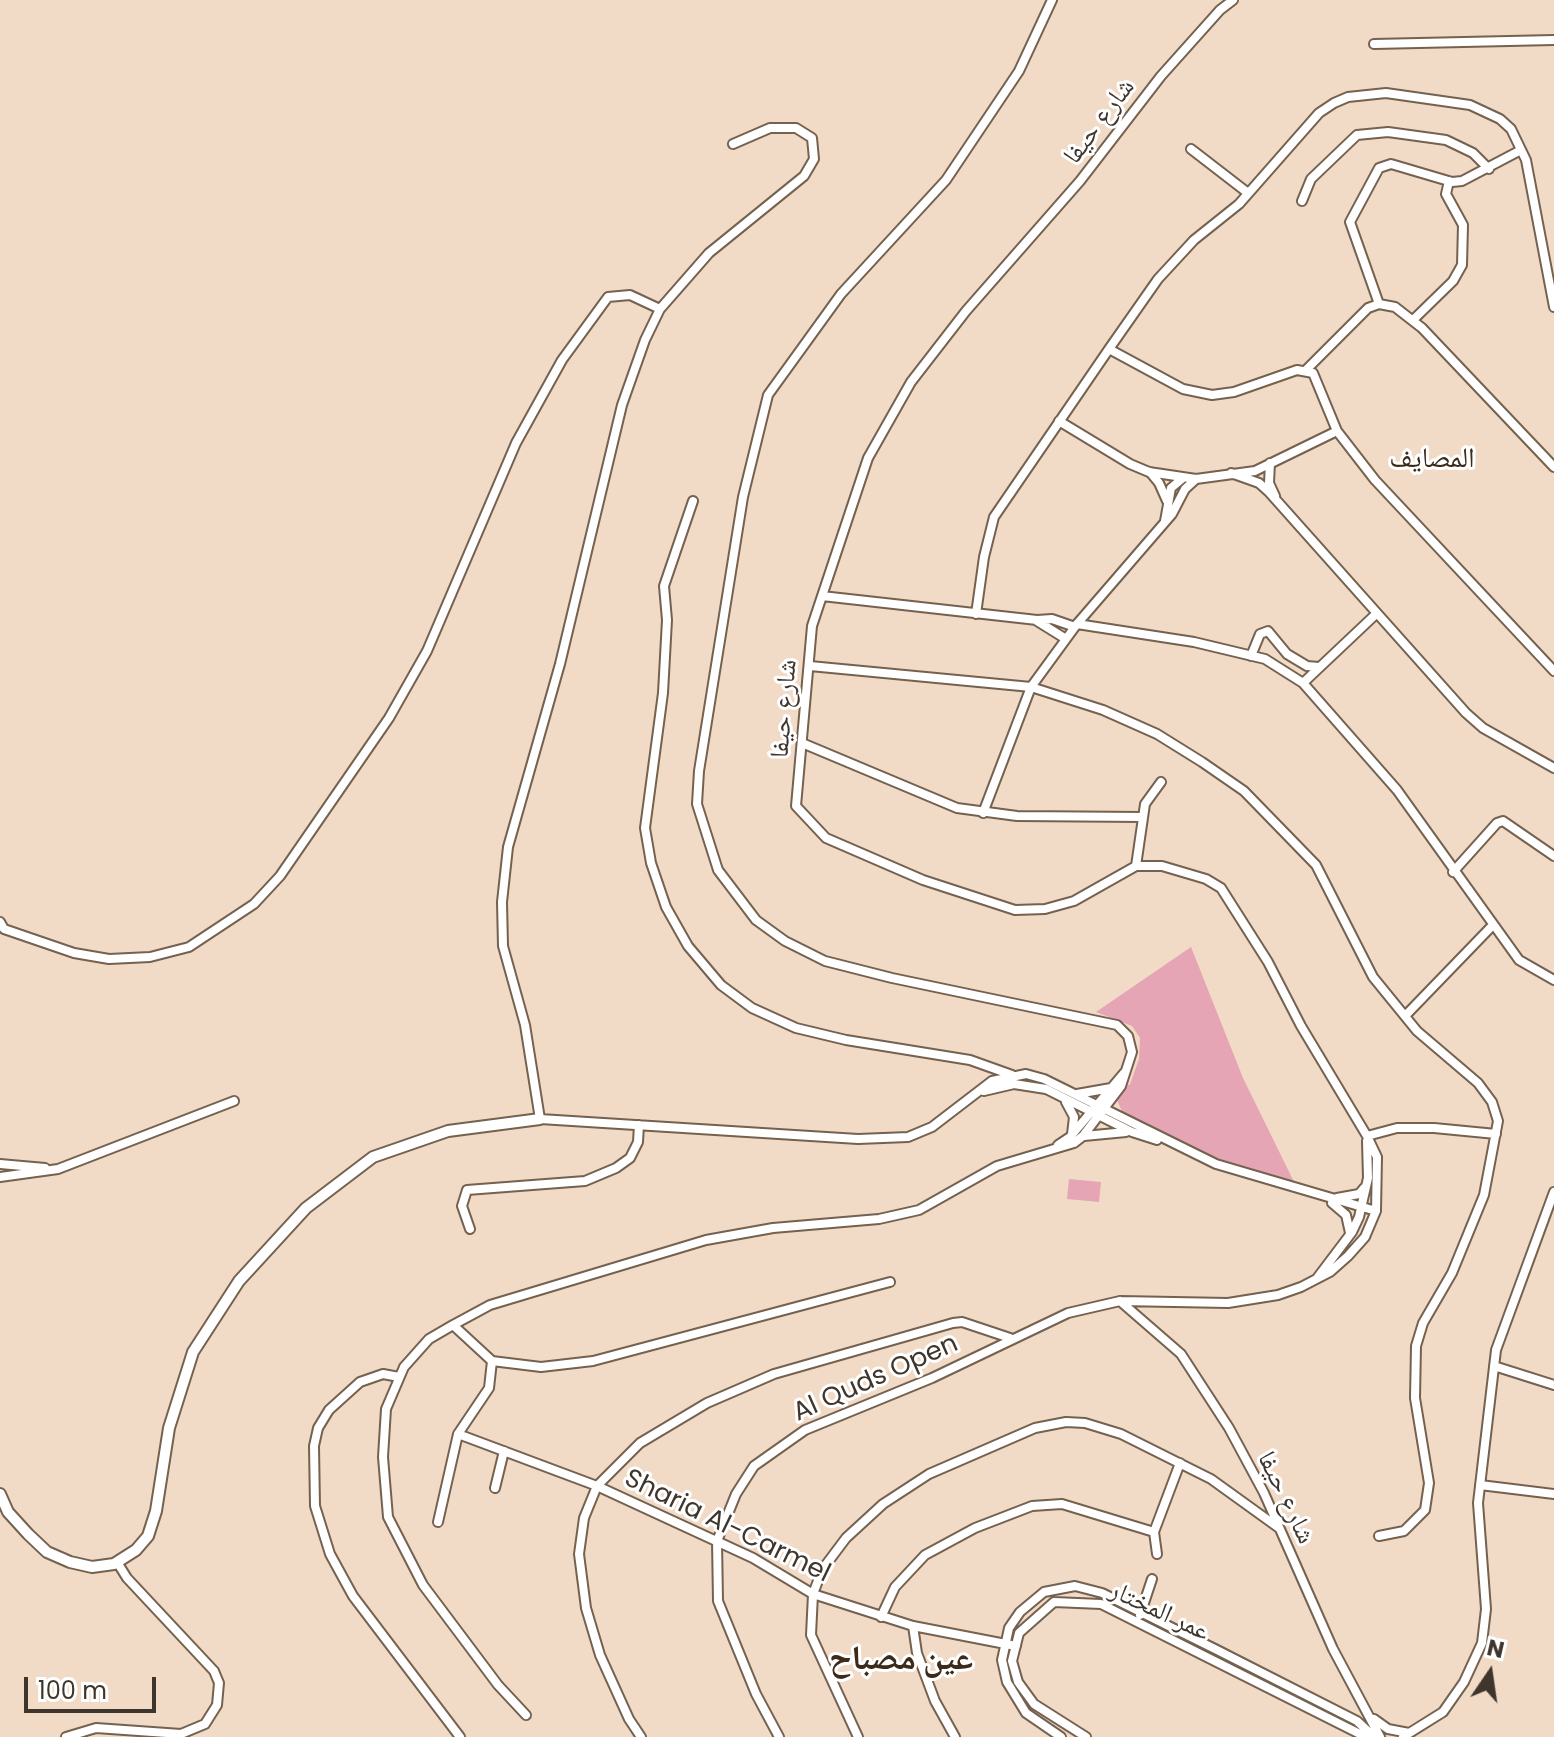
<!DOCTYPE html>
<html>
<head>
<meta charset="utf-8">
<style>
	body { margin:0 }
	#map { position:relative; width:1554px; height:1737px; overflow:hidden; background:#f1dbc6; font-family:Poppins,sans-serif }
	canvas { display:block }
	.north { position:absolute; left:1450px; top:1633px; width:80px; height:80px; -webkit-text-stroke:6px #fff; paint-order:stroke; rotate:13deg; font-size:22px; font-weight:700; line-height:32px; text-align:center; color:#3e352d }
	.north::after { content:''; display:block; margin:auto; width:28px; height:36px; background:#3e352d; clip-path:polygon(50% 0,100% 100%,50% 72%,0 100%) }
	.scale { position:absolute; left:24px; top:1677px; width:132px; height:36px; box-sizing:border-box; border:4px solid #3e352d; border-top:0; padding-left:10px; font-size:24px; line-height:28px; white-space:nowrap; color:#3e352d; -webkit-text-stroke:6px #fff; paint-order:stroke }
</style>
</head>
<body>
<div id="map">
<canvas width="1554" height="1737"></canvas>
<div class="north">N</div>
<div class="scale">100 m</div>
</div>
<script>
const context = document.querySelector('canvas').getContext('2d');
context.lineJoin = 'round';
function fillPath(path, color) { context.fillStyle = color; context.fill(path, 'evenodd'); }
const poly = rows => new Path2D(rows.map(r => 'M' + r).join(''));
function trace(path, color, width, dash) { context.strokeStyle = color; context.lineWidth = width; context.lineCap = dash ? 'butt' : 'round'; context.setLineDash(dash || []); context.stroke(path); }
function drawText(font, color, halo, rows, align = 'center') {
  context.font = font + ' Poppins,"Noto Naskh Arabic",sans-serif'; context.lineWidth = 6; context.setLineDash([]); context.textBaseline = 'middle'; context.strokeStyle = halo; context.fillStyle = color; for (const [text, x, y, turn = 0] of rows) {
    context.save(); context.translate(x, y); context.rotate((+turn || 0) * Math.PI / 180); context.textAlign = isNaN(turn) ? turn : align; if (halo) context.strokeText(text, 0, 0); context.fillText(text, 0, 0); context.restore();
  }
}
fillPath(poly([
	[1191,947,1243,1078,1298,1190,1234,1170,1126,1120,1116,1098,1117,1092,1130,1084,1139,1059,1140,1038,1132,1026,1096,1012],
	[1069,1179,1101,1182,1099,1202,1067,1199]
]), '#e5a5b4');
const minor = poly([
	[1374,44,1554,40],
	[733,144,770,128,796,128,812,138,814,159,804,176,709,253,660,309,645,340,622,405,560,664,508,847,502,902,503,946,525,1025,540,1119,858,1139,908,1137,932,1127,992,1081,1026,1074,1044,1079,1216,1164,1376,1211],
	[1191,149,1248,193],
	[1302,201,1311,179,1357,135,1388,132,1446,140,1473,153,1489,169],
	[1379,304,1350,222,1379,168,1391,164,1452,182,1462,181,1521,150],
	[1413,320,1453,281,1462,265,1463,225,1446,194,1449,181],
	[1109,349,1183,389,1212,395,1234,392,1297,370,1313,373,1337,431,1375,480,1554,671],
	[1306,370,1368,308,1379,304,1395,307,1422,328,1554,467],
	[1059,421,1130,464,1149,472,1196,479,1255,471,1337,431],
	[1270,463,1269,483,1275,496],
	[1150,472,1159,483,1167,501],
	[1231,473,1259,483,1269,492,1466,713,1483,728,1554,768],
	[693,501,664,586,667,620,663,693,645,828,651,863,666,907,688,946,721,985,752,1008,796,1028,846,1040,970,1060,1012,1075],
	[1165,521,1171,488,1183,478],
	[822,596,1037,620,1052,619,1075,627],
	[976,614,984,557,994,517,1109,349,1158,279,1194,240,1239,204,1319,113,1334,103,1348,97,1386,93,1470,105,1500,119,1511,129,1526,160,1554,307],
	[1037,621,1066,639],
	[1077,624,1194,642,1265,659,1303,683,1397,790,1519,960,1554,980],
	[1251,656,1260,634,1268,631,1287,654,1307,666,1319,667],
	[810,666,1031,687,1103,710,1157,734,1202,762,1244,791,1316,865,1373,977,1417,1031,1478,1083,1492,1102,1498,1121,1484,1195,1452,1273,1423,1323,1416,1346,1415,1398,1429,1483,1425,1510,1404,1531,1379,1536],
	[1303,683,1375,615],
	[802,743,957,808,1017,816,1142,817],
	[983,813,1031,687,1077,624,1172,514,1185,489,1196,479],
	[1136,866,1145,804,1161,782],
	[1453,872,1497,823,1503,821,1554,856],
	[0,922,4,929,74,953,109,959,150,957,189,947,254,904,280,876,389,718,427,651,516,443,562,360,608,297,630,295,660,309],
	[1405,1016,1492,926],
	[984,1091,1014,1084,1046,1089,1132,1132,1157,1140],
	[1077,1094,1111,1088],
	[1066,1102,1074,1117,1072,1134],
	[1084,1136,1126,1132],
	[1367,1136,1397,1128,1434,1128,1496,1134],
	[1058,1145,1070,1137,1124,1073],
	[0,1164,45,1168],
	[0,1177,58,1169,234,1101],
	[1337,1198,1359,1194,1364,1188],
	[1332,1203,1346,1215,1350,1233],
	[470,1229,462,1206,467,1190,585,1181,616,1168,630,1158,638,1142,639,1125],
	[1318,1277,1352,1232,1359,1217,1368,1178,1367,1141],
	[1120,1301,1181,1354,1229,1428,1264,1493,1333,1649,1380,1737],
	[453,1325,490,1305,706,1240,773,1228,879,1219,919,1210,997,1166,1074,1143,1083,1136,1121,1086,1132,1052,1128,1036,1117,1025,892,978,825,961,785,941,756,920,718,870,697,804,699,771,743,497,768,395,841,294,946,180,1019,71,1052,0],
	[492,1361,541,1367,593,1361,890,1282],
	[1494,1366,1554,1385],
	[399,1377,383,1374,360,1382,329,1410,318,1428,314,1446,315,1506,330,1554,353,1596,460,1737],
	[1480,1485,1554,1494],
	[495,1488,504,1451],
	[438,1522,458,1434],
	[1157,1554,1154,1532,1180,1463],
	[1140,1615,1152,1579],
	[881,1617,895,1587,925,1555,975,1528,1032,1506,1062,1504,1154,1532],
	[913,1626,917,1653,935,1701,955,1737],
	[526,1715,498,1685,423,1585,388,1517,383,1457,386,1409,404,1367,429,1339,453,1325,492,1361,489,1388,458,1434,597,1486,640,1443,707,1403,774,1374,953,1323,962,1322,1010,1338],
	[1374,1719,1388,1729,1409,1733],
	[66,1737,96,1728,181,1734,205,1724,217,1705,219,1683,214,1671,127,1578,117,1562],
	[641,1737,629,1719,600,1655,586,1608,579,1554,584,1518,597,1486,753,1558,813,1594,913,1626,1016,1646],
	[779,1737,756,1694,718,1601,717,1541,736,1494,754,1466,805,1430,932,1378,1068,1313,1120,1301,1228,1303,1278,1295,1301,1287,1330,1272,1348,1256,1365,1237,1376,1211,1377,1157,1367,1136,1301,1026,1268,962,1221,888,1206,879,1162,866,1136,866,1074,901,1045,909,1015,910,923,880,826,838,796,806,812,626,868,458,911,382,966,311,1080,181,1161,76,1220,10,1233,0],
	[858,1737,811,1635,813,1594,822,1570,846,1538,883,1504,929,1474,1035,1428,1066,1422,1085,1423,1121,1434,1211,1479,1279,1528],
	[1061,1737,1026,1713,1007,1682,1002,1660,1009,1628,1020,1612,1044,1592,1075,1586,1102,1593,1217,1650,1357,1721,1374,1737],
	[1086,1737,1034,1704,1018,1682,1012,1661,1019,1633,1054,1602,1101,1604,1366,1737],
	[1403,1737,1443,1712,1464,1682,1482,1643,1486,1609,1478,1503,1496,1350,1554,1192]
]);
const tertiary = poly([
	[0,1494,8,1512,28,1534,47,1552,70,1562,92,1567,114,1564,136,1550,148,1536,156,1511,169,1428,193,1352,239,1281,306,1208,373,1157,448,1131,540,1119]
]);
trace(minor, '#74614f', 12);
trace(tertiary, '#74614f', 14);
trace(minor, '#fff', 8);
trace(tertiary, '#fff', 10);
drawText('26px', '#3e352d', '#fff', [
	["شارع حيفا",1100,122,-53],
	["شارع حيفا",785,709,-85],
	["Al Quds Open",876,1379,-24],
	["شارع حيفا",1285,1498,64],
	["Sharia Al-Carmel",727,1527,26],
	["عمر المختار",1159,1612,25]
]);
drawText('28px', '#3c2b1a', '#fff', [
	["المصايف",1432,460]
]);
drawText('bold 34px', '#3c2b1a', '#fff', [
	["عين مصباح",901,1660]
]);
</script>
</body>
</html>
